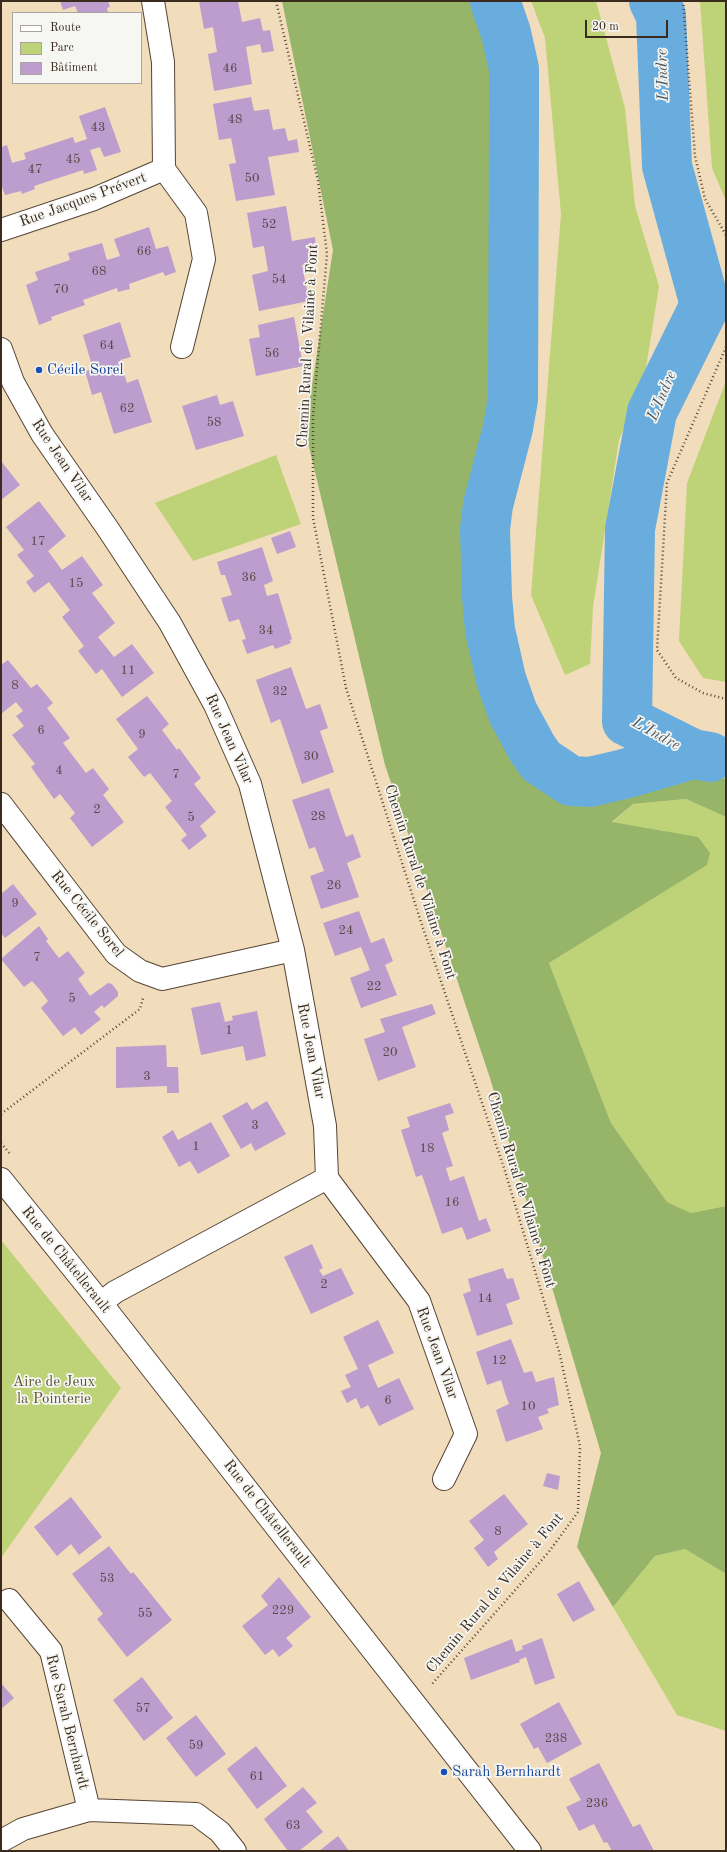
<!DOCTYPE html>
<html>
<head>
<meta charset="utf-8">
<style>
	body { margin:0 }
	#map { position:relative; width:727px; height:1852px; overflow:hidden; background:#f1dcbc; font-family:"Old Standard TT",serif }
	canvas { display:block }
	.frame { position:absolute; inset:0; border:2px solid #3b2a1e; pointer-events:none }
	.legend { position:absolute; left:12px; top:12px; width:130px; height:72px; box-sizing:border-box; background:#f6f6f2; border:1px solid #aba49d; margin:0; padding:5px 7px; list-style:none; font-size:12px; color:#3b2a1e }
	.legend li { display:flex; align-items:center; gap:8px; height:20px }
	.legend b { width:20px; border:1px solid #aba49d }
	.scale { position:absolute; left:585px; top:20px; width:83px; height:18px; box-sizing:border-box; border:2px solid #3b2a1e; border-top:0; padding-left:5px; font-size:12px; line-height:14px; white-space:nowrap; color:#3b2a1e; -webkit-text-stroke:3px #f6f6f2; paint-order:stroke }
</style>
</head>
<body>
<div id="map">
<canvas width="727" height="1852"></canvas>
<div class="frame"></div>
<ul class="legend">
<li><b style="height:5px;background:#fff"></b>Route</li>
<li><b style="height:11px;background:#bed377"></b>Parc</li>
<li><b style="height:11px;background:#bd9dce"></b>Bâtiment</li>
</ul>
<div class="scale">20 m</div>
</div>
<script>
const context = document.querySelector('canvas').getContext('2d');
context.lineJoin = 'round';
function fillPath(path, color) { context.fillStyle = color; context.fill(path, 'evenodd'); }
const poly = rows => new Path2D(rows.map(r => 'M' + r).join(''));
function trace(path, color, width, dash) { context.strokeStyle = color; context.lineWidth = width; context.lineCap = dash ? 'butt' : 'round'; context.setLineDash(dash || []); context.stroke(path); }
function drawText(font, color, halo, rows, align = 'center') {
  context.font = font + ' "Old Standard TT",serif'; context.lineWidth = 3.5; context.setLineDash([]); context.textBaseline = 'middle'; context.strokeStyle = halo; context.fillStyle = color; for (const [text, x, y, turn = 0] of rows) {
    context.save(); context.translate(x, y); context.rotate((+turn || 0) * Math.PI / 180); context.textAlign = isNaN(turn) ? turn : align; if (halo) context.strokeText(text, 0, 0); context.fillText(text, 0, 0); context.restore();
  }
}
fillPath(poly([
	[531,1,596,1,625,108,635,206,659,286,645,374,619,440,593,607,590,664,565,675,531,595,561,214,545,38],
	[700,1,726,1,726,201,712,168],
	[726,381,726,682,703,678,679,641,687,483],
	[276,455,301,524,193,561,155,503],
	[686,799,726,817,726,1206,691,1213,667,1202,611,1123,549,963,707,864,663,831,612,823,633,804],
	[1,1240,121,1388,1,1558],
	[685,1549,726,1574,726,1731,677,1715,613,1607,655,1556]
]), '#bed377');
fillPath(poly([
	[282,1,481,1,496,68,502,195,493,327,492,433,470,573,480,650,493,710,540,785,577,795,655,777,705,770,726,779,726,817,686,799,633,804,612,822,698,837,710,853,707,865,549,963,611,1123,667,1202,691,1213,726,1206,726,1574,685,1549,655,1556,613,1607,577,1547,601,1453,490,1078,385,765,305,430,333,250]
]), '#96b568');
trace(poly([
	[495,1,506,33,514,69,514,116,513,399,508,428,488,505,485,529,487,597,490,630,501,679,513,713,532,748,541,761,571,781,590,782,624,774,693,754],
	[654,1,661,15,667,166,705,305,652,412,630,529,627,721,693,754,710,757]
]), '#69adde', 50);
fillPath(poly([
	[60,1,108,1,110,7,107,8,108,13,78,13,75,6,63,10],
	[199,1,238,1,242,22,260,18,263,31,270,30,274,51,262,53,260,44,246,47,252,84,214,91,208,54,217,52,213,27,204,29],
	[251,97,254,111,269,109,273,130,285,128,288,141,297,139,299,152,268,157,275,195,236,201,229,164,236,163,231,138,219,140,213,104],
	[105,107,121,152,104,157,100,147,90,150,97,170,84,174,83,170,34,186,35,189,22,194,21,191,5,195,1,184,1,147,7,145,12,163,26,159,24,153,73,137,75,143,87,139,79,116],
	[286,206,292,241,315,237,316,249,315,249,314,262,302,265,309,301,259,311,252,275,268,271,264,246,253,248,247,213],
	[149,227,156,249,168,246,176,272,165,276,163,272,129,284,130,289,118,292,117,288,83,300,85,305,51,317,52,320,39,325,26,285,38,280,35,272,70,260,68,253,102,243,107,260,120,256,114,239],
	[294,317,303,366,256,376,249,339,260,337,258,325],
	[120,322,131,357,120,360,127,383,138,379,152,422,114,434,101,392,92,395,85,371,93,369,83,335],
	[217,395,220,405,233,401,244,436,196,450,182,406],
	[1,461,20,485,1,500],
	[39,501,66,536,48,551,62,570,82,556,103,585,92,593,115,623,98,637,114,657,132,644,154,673,122,697,102,669,96,674,78,651,84,646,62,617,70,610,49,582,34,593,26,582,34,576,17,555,24,550,6,527],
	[290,531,296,547,277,554,271,538],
	[262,547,273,581,264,585,267,596,278,593,292,639,290,640,291,643,275,649,273,645,247,654,242,640,246,639,239,619,229,622,221,598,232,595,225,575,221,575,217,562],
	[8,660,31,688,37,684,53,703,47,708,70,738,63,743,86,773,93,768,109,789,103,795,124,822,92,847,70,818,75,813,60,794,54,799,31,767,35,764,12,735,24,726,16,716,23,711,16,702,1,714,1,665],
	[291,667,306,709,320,704,328,728,320,731,334,772,302,784,280,719,271,723,256,680],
	[147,696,169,724,162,730,177,750,179,748,201,778,194,784,216,812,200,826,207,836,189,850,181,840,187,835,165,807,172,801,150,773,144,777,128,757,138,749,116,719],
	[329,788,346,837,353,834,361,857,347,863,359,897,321,909,310,876,324,871,315,847,309,849,292,800],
	[13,884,37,914,5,938,1,933,1,894],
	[359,911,371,943,384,938,393,961,385,965,397,995,361,1008,350,978,370,970,361,947,335,956,323,923],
	[39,926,48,939,46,941,59,958,68,951,85,973,78,979,90,996,108,983,112,984,118,992,118,996,104,1008,102,1005,94,1012,101,1019,81,1035,75,1027,63,1036,41,1008,48,1001,40,990,32,981,24,987,1,959],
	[220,1002,225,1022,233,1020,232,1016,257,1011,266,1056,246,1061,243,1046,201,1055,191,1008],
	[432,1004,436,1014,402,1027,416,1067,378,1081,364,1039,385,1032,380,1019],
	[166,1045,167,1067,178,1067,179,1093,167,1093,167,1086,116,1088,116,1047],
	[267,1101,286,1134,255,1151,251,1143,241,1149,222,1116,247,1102,252,1110],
	[450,1103,454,1113,445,1116,449,1130,442,1133,453,1166,446,1168,450,1181,464,1176,479,1221,486,1218,491,1231,467,1240,462,1227,442,1234,422,1175,416,1177,401,1130,410,1127,407,1117],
	[211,1122,230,1156,198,1174,190,1161,179,1167,162,1137,173,1130,178,1140],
	[312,1244,323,1268,319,1270,323,1276,341,1268,354,1294,311,1314,284,1257],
	[503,1268,507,1279,513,1278,520,1299,506,1304,513,1324,477,1336,463,1294,471,1291,468,1279],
	[378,1320,394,1353,368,1365,378,1388,399,1378,414,1409,379,1426,368,1405,361,1409,356,1398,347,1403,341,1391,351,1387,345,1375,358,1369,343,1337],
	[511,1339,524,1373,532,1371,536,1382,554,1377,559,1405,547,1409,549,1413,538,1417,543,1429,506,1442,496,1410,509,1404,505,1393,501,1380,487,1385,476,1352],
	[547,1473,560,1476,558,1490,543,1486],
	[504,1494,528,1524,494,1552,498,1559,488,1567,474,1548,484,1540,469,1521],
	[71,1497,102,1537,79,1555,71,1544,57,1556,34,1527],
	[109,1546,131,1574,133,1572,172,1620,127,1657,97,1619,103,1614,72,1574],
	[279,1577,311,1617,286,1638,293,1646,279,1657,273,1649,265,1655,242,1626,268,1605,261,1596],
	[579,1581,595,1610,573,1622,557,1594],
	[542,1638,555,1678,535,1685,526,1657,519,1660,520,1662,471,1680,464,1658,512,1639,516,1652,523,1649,522,1646],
	[142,1677,173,1718,144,1741,113,1700],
	[1,1683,14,1698,1,1709],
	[559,1702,582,1744,547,1763,538,1747,534,1749,520,1724],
	[196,1715,226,1754,196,1777,166,1738],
	[256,1746,287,1786,257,1809,227,1769],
	[599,1763,633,1827,640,1824,654,1851,612,1851,607,1842,604,1843,594,1824,579,1831,566,1807,581,1800,569,1779],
	[303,1787,317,1803,306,1811,323,1832,299,1851,288,1851,264,1819],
	[338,1836,349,1851,319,1851]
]), '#bd9dce');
const minor = poly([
	[153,1,163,62,164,169,196,213,204,259,182,347],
	[1,230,94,199,164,169],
	[1,349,13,382,42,434,108,529,170,623,215,705,250,784,293,950,325,1126,327,1178,419,1301,466,1434,444,1479],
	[1,804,116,954,140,971,162,979,293,950],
	[101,1303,115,1292,327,1178],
	[9,1600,51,1651,89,1810],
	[1,1841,23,1829,89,1810,196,1814,220,1832,235,1851]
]);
const major = poly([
	[1,1179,101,1303,530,1851]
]);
trace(minor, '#564536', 24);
trace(major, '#564536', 24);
trace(poly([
	[276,1,318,181,327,254,313,416,313,518,346,688,420,919,505,1171,559,1351,580,1446,578,1512,548,1553,432,1684],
	[683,1,695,156,705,199,726,235],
	[726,347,667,483,657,650,676,678,703,693,726,699],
	[1,1114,140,1009,143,998],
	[1,1143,11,1155]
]), '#564536', 2.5, [1, 3]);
trace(minor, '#fff', 22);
trace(major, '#fff', 22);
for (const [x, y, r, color] of [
	[39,370,4,"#1a4fb4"],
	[444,1772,4,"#1a4fb4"]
]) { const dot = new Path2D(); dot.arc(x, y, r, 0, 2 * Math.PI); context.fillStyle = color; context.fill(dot); trace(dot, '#f6f6f2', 1.5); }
drawText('13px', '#5c474a', null, [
	["46",230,69],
	["48",235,120],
	["43",98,128],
	["45",73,160],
	["47",35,170],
	["50",252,179],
	["52",269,225],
	["66",144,252],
	["68",99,272],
	["54",279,280],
	["70",61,290],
	["64",107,346],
	["56",272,354],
	["62",127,409],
	["58",214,423],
	["17",38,542],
	["36",249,578],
	["15",76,584],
	["34",266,631],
	["11",128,671],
	["8",15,686],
	["32",280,692],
	["6",41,731],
	["9",142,735],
	["30",311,757],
	["4",59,771],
	["7",176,775],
	["2",97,810],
	["28",318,817],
	["5",191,818],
	["26",334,886],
	["9",15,904],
	["24",346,931],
	["7",37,958],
	["22",374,987],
	["5",72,999],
	["1",229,1031],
	["20",390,1053],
	["3",147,1077],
	["3",255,1126],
	["1",196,1147],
	["18",427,1149],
	["16",452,1203],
	["2",324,1285],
	["14",485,1299],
	["12",499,1361],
	["6",388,1401],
	["10",528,1407],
	["8",498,1532],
	["53",107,1579],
	["229",283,1611],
	["55",145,1614],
	["57",143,1709],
	["238",556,1739],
	["59",196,1746],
	["61",257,1777],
	["236",597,1804],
	["63",293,1826]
]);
drawText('15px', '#3b2a1e', '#f6f6f2', [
	["Rue Jacques Prévert",83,200,-20],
	["Chemin Rural de Vilaine à Font",308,346,-87],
	["Rue Jean Vilar",62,461,56],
	["Rue Jean Vilar",229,739,66],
	["Chemin Rural de Vilaine à Font",420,882,72],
	["Rue Cécile Sorel",87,914,51],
	["Rue Jean Vilar",311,1051,79],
	["Chemin Rural de Vilaine à Font",521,1190,73],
	["Rue de Châtellerault",66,1260,51],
	["Rue Jean Vilar",437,1353,70],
	["Rue de Châtellerault",267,1514,52],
	["Chemin Rural de Vilaine à Font",495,1593,-50],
	["Rue Sarah Bernhardt",67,1722,76]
]);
drawText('15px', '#164399', '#f6f6f2', [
	["Cécile Sorel",47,370],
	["Sarah Bernhardt",452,1772]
], 'left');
drawText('15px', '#5c5434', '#f6f6f2', [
	["Aire de Jeux",54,1382],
	["la Pointerie",54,1399]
]);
drawText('italic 16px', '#4b5861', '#f6f6f2', [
	["L'Indre",663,75,-92],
	["L'Indre",662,396,-67],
	["L'Indre",656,734,29]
]);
</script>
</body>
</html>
